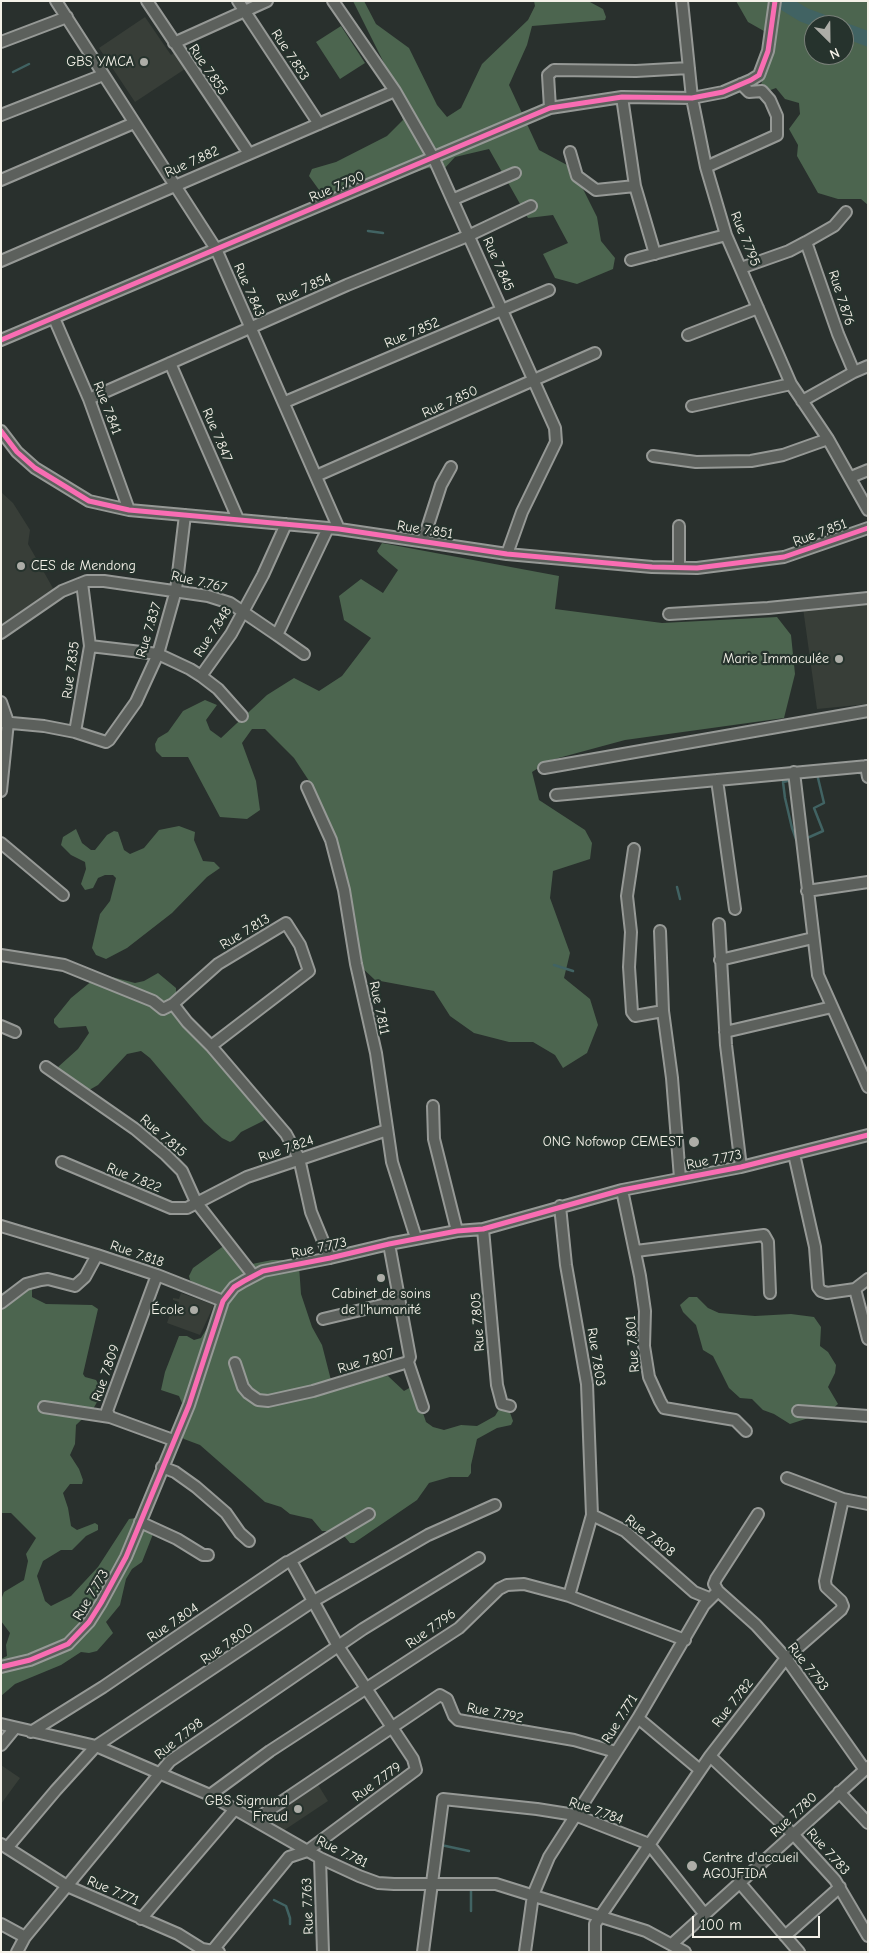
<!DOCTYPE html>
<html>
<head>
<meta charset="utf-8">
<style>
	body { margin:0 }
	#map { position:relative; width:869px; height:1953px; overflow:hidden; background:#29302d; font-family:"Comic Neue",sans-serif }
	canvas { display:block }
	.frame { position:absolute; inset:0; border:2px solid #f4f1e8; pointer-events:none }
	.north { position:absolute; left:804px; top:15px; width:50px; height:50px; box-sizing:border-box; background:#26332d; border:1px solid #787f78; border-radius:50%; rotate:157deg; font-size:14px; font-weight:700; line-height:20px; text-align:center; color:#f4f1e8 }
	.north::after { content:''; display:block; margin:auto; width:18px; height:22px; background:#adada7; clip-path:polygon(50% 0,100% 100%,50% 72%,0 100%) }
	.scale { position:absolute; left:692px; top:1916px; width:128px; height:22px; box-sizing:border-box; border:2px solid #f4f1e8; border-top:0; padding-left:6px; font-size:15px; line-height:18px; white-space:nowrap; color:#f4f1e8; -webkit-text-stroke:4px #26332d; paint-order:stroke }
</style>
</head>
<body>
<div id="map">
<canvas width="869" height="1953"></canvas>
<div class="frame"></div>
<div class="north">N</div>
<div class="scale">100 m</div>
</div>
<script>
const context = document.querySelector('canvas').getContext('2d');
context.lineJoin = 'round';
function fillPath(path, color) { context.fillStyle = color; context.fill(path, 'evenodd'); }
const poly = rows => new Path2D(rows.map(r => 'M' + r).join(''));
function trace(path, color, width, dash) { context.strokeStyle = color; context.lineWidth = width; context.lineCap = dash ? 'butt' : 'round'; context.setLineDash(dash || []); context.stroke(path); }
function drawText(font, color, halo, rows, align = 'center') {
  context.font = font + ' "Comic Neue",sans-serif'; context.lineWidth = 4.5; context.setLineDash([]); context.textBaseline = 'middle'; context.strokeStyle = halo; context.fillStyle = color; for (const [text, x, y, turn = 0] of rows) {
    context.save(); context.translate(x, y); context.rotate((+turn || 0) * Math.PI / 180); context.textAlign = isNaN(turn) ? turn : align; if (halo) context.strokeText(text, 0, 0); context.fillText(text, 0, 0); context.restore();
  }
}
fillPath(poly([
	[145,17,171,55,174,53,185,69,135,102,99,48],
	[1,492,13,503,30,530,28,544,54,590,1,629],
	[868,601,868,704,817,709,803,608],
	[181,1293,214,1305,200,1335,167,1323,170,1314,174,1315,178,1305,179,1302,173,1300,173,1298,179,1299],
	[1,1765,20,1778,1,1804],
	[317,1783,328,1801,283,1831,268,1818]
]), '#383e38');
fillPath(poly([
	[353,1,364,1,376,24,409,48,437,105,447,117,461,108,482,64,528,20,535,6,534,1,588,1,603,9,606,17,605,20,532,26,527,45,509,85,539,150,567,165,584,191,597,217,601,241,615,258,613,269,577,284,555,278,543,254,568,243,553,215,528,218,489,149,455,157,443,170,428,168,366,188,322,194,309,176,312,169,336,162,387,136,403,120,384,63],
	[736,1,868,1,868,205,861,199,838,199,818,193,797,156,798,145,789,129,800,114,799,103,785,99,776,88,765,92,760,87,771,58,771,35,748,22],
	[814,25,844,25,844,55,814,55],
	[341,26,365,63,340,79,316,42],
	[382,543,559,576,555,609,662,623,777,617,791,635,795,674,784,718,625,740,551,760,532,772,539,800,585,830,592,843,590,859,553,871,550,898,570,953,564,978,590,999,598,1025,587,1053,563,1068,555,1055,533,1042,509,1042,474,1033,450,1016,434,991,375,980,357,963,327,819,315,790,294,758,265,729,252,729,242,743,256,781,260,810,247,819,220,817,188,757,162,757,156,751,155,744,158,738,168,732,183,711,205,700,217,705,206,720,210,730,221,738,267,695,294,678,319,691,342,676,371,638,344,620,339,596,361,579,383,593,398,570,379,554,377,551],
	[179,826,195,832,194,840,203,861,214,862,220,868,207,877,172,913,127,948,106,959,96,955,92,948,100,914,110,901,116,878,113,875,105,875,98,878,93,888,85,890,81,884,86,869,85,862,71,855,61,845,63,837,76,829,82,843,91,850,95,850,107,835,114,831,118,832,124,850,130,854,144,848,159,830],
	[158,973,176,988,176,999,186,1021,268,1116,263,1121,241,1132,234,1140,230,1142,222,1138,204,1122,150,1058,141,1051,127,1054,98,1085,91,1089,84,1089,58,1067,78,1049,89,1033,86,1026,59,1028,54,1023,54,1019,71,998,93,980,112,977,135,983,144,981],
	[225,1245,242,1266,272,1260,295,1260,299,1266,301,1294,312,1327,322,1345,333,1388,360,1379,388,1376,404,1391,411,1387,415,1389,426,1422,433,1427,444,1430,461,1425,477,1426,495,1416,501,1406,508,1407,513,1421,511,1425,497,1428,477,1439,471,1465,471,1473,468,1477,450,1477,429,1483,417,1500,354,1543,350,1543,340,1531,322,1531,312,1519,290,1514,281,1507,265,1502,200,1445,184,1439,173,1429,182,1403,179,1396,161,1390,165,1372,179,1336,187,1336,194,1340,201,1338,209,1325,217,1302,190,1280,189,1276,193,1268],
	[13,1287,29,1287,32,1289,32,1297,46,1304,92,1305,98,1309,83,1374,85,1377,96,1380,103,1392,93,1409,76,1425,75,1444,70,1455,79,1469,83,1480,82,1484,70,1484,63,1493,68,1508,71,1526,77,1530,95,1523,98,1525,98,1530,86,1536,72,1550,61,1550,43,1561,37,1576,45,1601,51,1606,71,1596,98,1567,129,1519,136,1518,155,1529,142,1562,132,1569,126,1579,120,1605,106,1622,113,1633,97,1651,89,1653,81,1652,61,1665,15,1684,1,1696,1,1659,7,1656,6,1645,10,1633,1,1621,1,1600,4,1592,24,1580,28,1561,26,1554,36,1538,11,1513,1,1513,1,1294],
	[689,1297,697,1297,708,1308,719,1313,755,1316,791,1314,814,1317,821,1327,820,1346,828,1352,836,1365,835,1373,828,1387,838,1404,830,1411,790,1424,774,1414,763,1410,752,1399,740,1398,729,1388,713,1356,703,1350,696,1325,683,1312,680,1305]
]), '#4c654f');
trace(poly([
	[13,72,29,64],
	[368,231,383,233],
	[849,772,860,773],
	[792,780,783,782,785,798,792,828,796,839,800,840],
	[805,839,823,831,814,808,824,803,817,774],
	[677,887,680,899],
	[554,965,573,971],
	[441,1845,469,1851],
	[471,1887,471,1911],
	[274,1900,286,1906,290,1918,290,1924]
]), '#416363', 2.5);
trace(poly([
	[781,1,804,15,831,25],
	[844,30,868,39]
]), '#416363', 15);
const minor = poly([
	[56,1,216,249,339,529],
	[147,1,248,152],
	[238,1,319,124],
	[333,1,395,91,434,159,555,428,556,442,522,512,507,554],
	[682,1,692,98,706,167,726,235,791,384,828,439,868,510],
	[1,42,67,17],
	[174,43,267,1],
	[622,97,635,186,655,254],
	[550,108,548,75,554,70,636,71,689,68],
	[1,115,103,75],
	[570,152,577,176,596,190,635,186],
	[706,167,777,135,777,116,770,100,762,91,749,92,741,84],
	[1,180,134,123],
	[454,199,515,173],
	[806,242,834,226,846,212],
	[631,260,726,235],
	[1,261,395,91],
	[741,268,789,251,806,242,838,334,854,372,802,401],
	[54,318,89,399,129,510],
	[688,335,758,308],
	[1,340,550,108,622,97,692,98,723,92,751,80,759,75,768,51,775,1],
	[170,363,238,519],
	[854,372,868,366],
	[89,399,347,285,470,235,531,206],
	[285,402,549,290],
	[692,406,791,384],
	[1,431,17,452,35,468,89,501,129,510,339,529,507,554,652,567,697,568,784,557,868,528],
	[653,456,696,462,751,461,783,455,828,439],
	[316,476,595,353],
	[851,477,868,470],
	[679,526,679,567],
	[423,541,441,485,451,467],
	[669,614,768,608,868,598],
	[1,633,62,591,87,581,104,581,208,596,230,603,277,635,328,528],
	[277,635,304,654],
	[90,646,158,654,190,669,201,676,231,634,263,575,286,524],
	[201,676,218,689,242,716],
	[1,702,8,722,1,791],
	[1,722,44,726,75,732,106,742,109,740,136,702,158,654,176,590,185,515],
	[75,732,90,646,82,583],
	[866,766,868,777],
	[544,768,868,711],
	[794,772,818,975,868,1087],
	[717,780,735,909],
	[307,787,331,840,344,890,356,964,376,1053,392,1162,416,1238],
	[556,795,868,766],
	[1,843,63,895],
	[634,849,627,896,631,932,629,967,632,1012,635,1016,663,1011],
	[807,891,868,882],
	[719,924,726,1045,741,1167],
	[660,931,663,1011,672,1078,680,1178],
	[1,955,64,965,153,1001,163,1009,173,1004],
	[720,960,813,938],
	[1,1026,15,1032],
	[725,1032,832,1007],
	[211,1046,187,1022,173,1004,218,964,286,923,300,945,309,971,211,1046,286,1134,299,1158,311,1212,330,1258],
	[46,1067,135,1129,166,1155,182,1171,196,1202,253,1275],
	[433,1106,434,1139,457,1231],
	[794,1154,815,1247,818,1287,821,1291,827,1293,855,1289],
	[62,1162,171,1208,187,1208,247,1177,387,1130],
	[622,1190,640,1276,645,1311,644,1346,649,1377,660,1401,664,1408,735,1420,746,1431],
	[560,1206,566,1265,587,1384,592,1515],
	[1,1226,97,1255],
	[483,1229,497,1385,502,1404,510,1406],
	[636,1251,764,1235,768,1242,770,1293],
	[157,1275,107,1411,110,1417,173,1440],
	[868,1279,855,1289,868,1339],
	[1,1303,26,1284,41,1280,48,1279,75,1286,85,1277,97,1255,157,1275,223,1301],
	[323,1319,399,1301],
	[408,1362,423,1407],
	[235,1363,243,1387,248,1393,258,1400,268,1401,313,1391,408,1362,410,1357,389,1244],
	[44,1407,110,1417],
	[798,1411,868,1416],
	[162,1467,175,1472,196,1487,226,1513,240,1533,249,1541],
	[787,1478,843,1499],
	[140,1522,177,1539,203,1555,208,1555],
	[290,1561,369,1514],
	[718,1591,756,1625,786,1658,865,1770],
	[569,1596,592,1515,625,1531,694,1592,709,1598],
	[1,1667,30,1660,68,1644,89,1622,101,1603,126,1557,189,1405,223,1301,234,1287,244,1281,263,1271,330,1258,389,1244,457,1231,483,1229,622,1190,741,1167,868,1135],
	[638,1718,700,1770],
	[1,1724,96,1746,210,1795,320,1858,359,1876,378,1883,394,1884,496,1884,646,1931,685,1952],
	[31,1732,103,1687,287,1562,292,1563,338,1646,413,1759,416,1770,307,1851,289,1857,213,1950],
	[1,1745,15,1728],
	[710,1756,794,1835,835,1880,868,1936],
	[839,1792,868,1823],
	[210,1795,270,1751,459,1628,499,1589,507,1585,524,1584,569,1596,685,1640],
	[256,1819,440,1695,447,1699,454,1716,458,1720,574,1740,616,1752],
	[1,1844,67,1886,178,1934,202,1949,219,1952],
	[7,1848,56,1790,96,1746,312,1602,428,1535,495,1505],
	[320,1858,323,1952],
	[739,1882,799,1952],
	[141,1919,235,1809],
	[1,1924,25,1937],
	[785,1936,840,1887],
	[672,1944,868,1767],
	[17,1952,25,1937,170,1761,363,1629,479,1558],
	[423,1952,443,1799,537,1809,575,1815,649,1844,702,1911,706,1912],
	[525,1952,533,1895,549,1857,638,1718,704,1605,718,1591,714,1584,716,1579,758,1514],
	[595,1952,595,1924,710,1756,786,1658,841,1610,843,1606,841,1601,826,1587,825,1581,843,1499,868,1504]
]);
trace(minor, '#969996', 14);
trace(minor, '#5c605c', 10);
trace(poly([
	[1,340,550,108,622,97,692,98,723,92,751,80,759,75,768,51,775,1],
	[1,431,17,452,35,468,89,501,129,510,339,529,507,554,652,567,697,568,784,557,868,528],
	[1,1667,30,1660,68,1644,89,1622,101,1603,126,1557,189,1405,223,1301,234,1287,244,1281,263,1271,330,1258,389,1244,457,1231,483,1229,622,1190,741,1167,868,1135]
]), '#f96db3', 5);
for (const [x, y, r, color] of [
	[144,62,5,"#adada7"],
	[21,566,5,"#adada7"],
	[839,659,5,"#adada7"],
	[694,1142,6,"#adada7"],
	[381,1278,5,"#adada7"],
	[194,1310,5,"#adada7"],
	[298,1809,5,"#adada7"],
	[692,1866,6,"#adada7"]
]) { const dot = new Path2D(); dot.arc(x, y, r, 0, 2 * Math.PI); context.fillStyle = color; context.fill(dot); trace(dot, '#26332d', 2); }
drawText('14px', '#f4f1e8', '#26332d', [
	["Rue 7.853",290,55,57],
	["Rue 7.855",208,70,56],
	["Rue 7.882",192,162,-24],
	["Rue 7.790",337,187,-23],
	["Rue 7.795",745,239,68],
	["Rue 7.845",498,264,66],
	["Rue 7.854",304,289,-24],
	["Rue 7.843",249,290,66],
	["Rue 7.876",841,298,72],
	["Rue 7.852",412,333,-23],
	["Rue 7.850",450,402,-24],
	["Rue 7.841",107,408,69],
	["Rue 7.847",217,435,67],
	["Rue 7.851",425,530,9],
	["Rue 7.851",820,533,-20],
	["Rue 7.767",199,582,13],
	["Rue 7.837",149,630,-73],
	["Rue 7.848",213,632,-57],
	["Rue 7.835",71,670,-82],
	["Rue 7.813",245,932,-31],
	["Rue 7.811",379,1008,78],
	["Rue 7.815",163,1136,41],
	["Rue 7.824",286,1149,-19],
	["Rue 7.773",714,1160,-11],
	["Rue 7.822",134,1178,22],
	["Rue 7.773",319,1248,-12],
	["Rue 7.818",137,1254,19],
	["Rue 7.805",478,1322,-94],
	["Rue 7.801",633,1344,-94],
	["Rue 7.803",596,1357,81],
	["Rue 7.807",366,1361,-17],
	["Rue 7.809",106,1373,-71],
	["Rue 7.808",650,1536,38],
	["Rue 7.773",91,1595,-59],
	["Rue 7.804",173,1623,-34],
	["Rue 7.796",431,1629,-35],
	["Rue 7.800",227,1644,-35],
	["Rue 7.793",808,1667,52],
	["Rue 7.782",733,1703,-52],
	["Rue 7.792",495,1713,11],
	["Rue 7.771",620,1719,-58],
	["Rue 7.798",179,1739,-38],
	["Rue 7.779",377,1782,-36],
	["Rue 7.784",596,1811,19],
	["Rue 7.780",794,1815,-43],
	["Rue 7.781",342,1852,26],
	["Rue 7.783",828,1852,48],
	["Rue 7.771",113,1891,23],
	["Rue 7.763",308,1906,-92]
]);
drawText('14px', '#f4f1e8', '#26332d', [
	["GBS YMCA",134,62],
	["CES de Mendong",31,566,"left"],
	["Marie Immaculée",829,659],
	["ONG Nofowop CEMEST",683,1142],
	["Cabinet de soins",381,1294,"center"],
	["de l'humanité",381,1310,"center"],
	["École",184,1310],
	["GBS Sigmund",288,1801],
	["Freud",288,1817],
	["Centre d'accueil",703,1858,"left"],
	["AGOJFIDA",703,1874,"left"]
], 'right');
</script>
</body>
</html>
